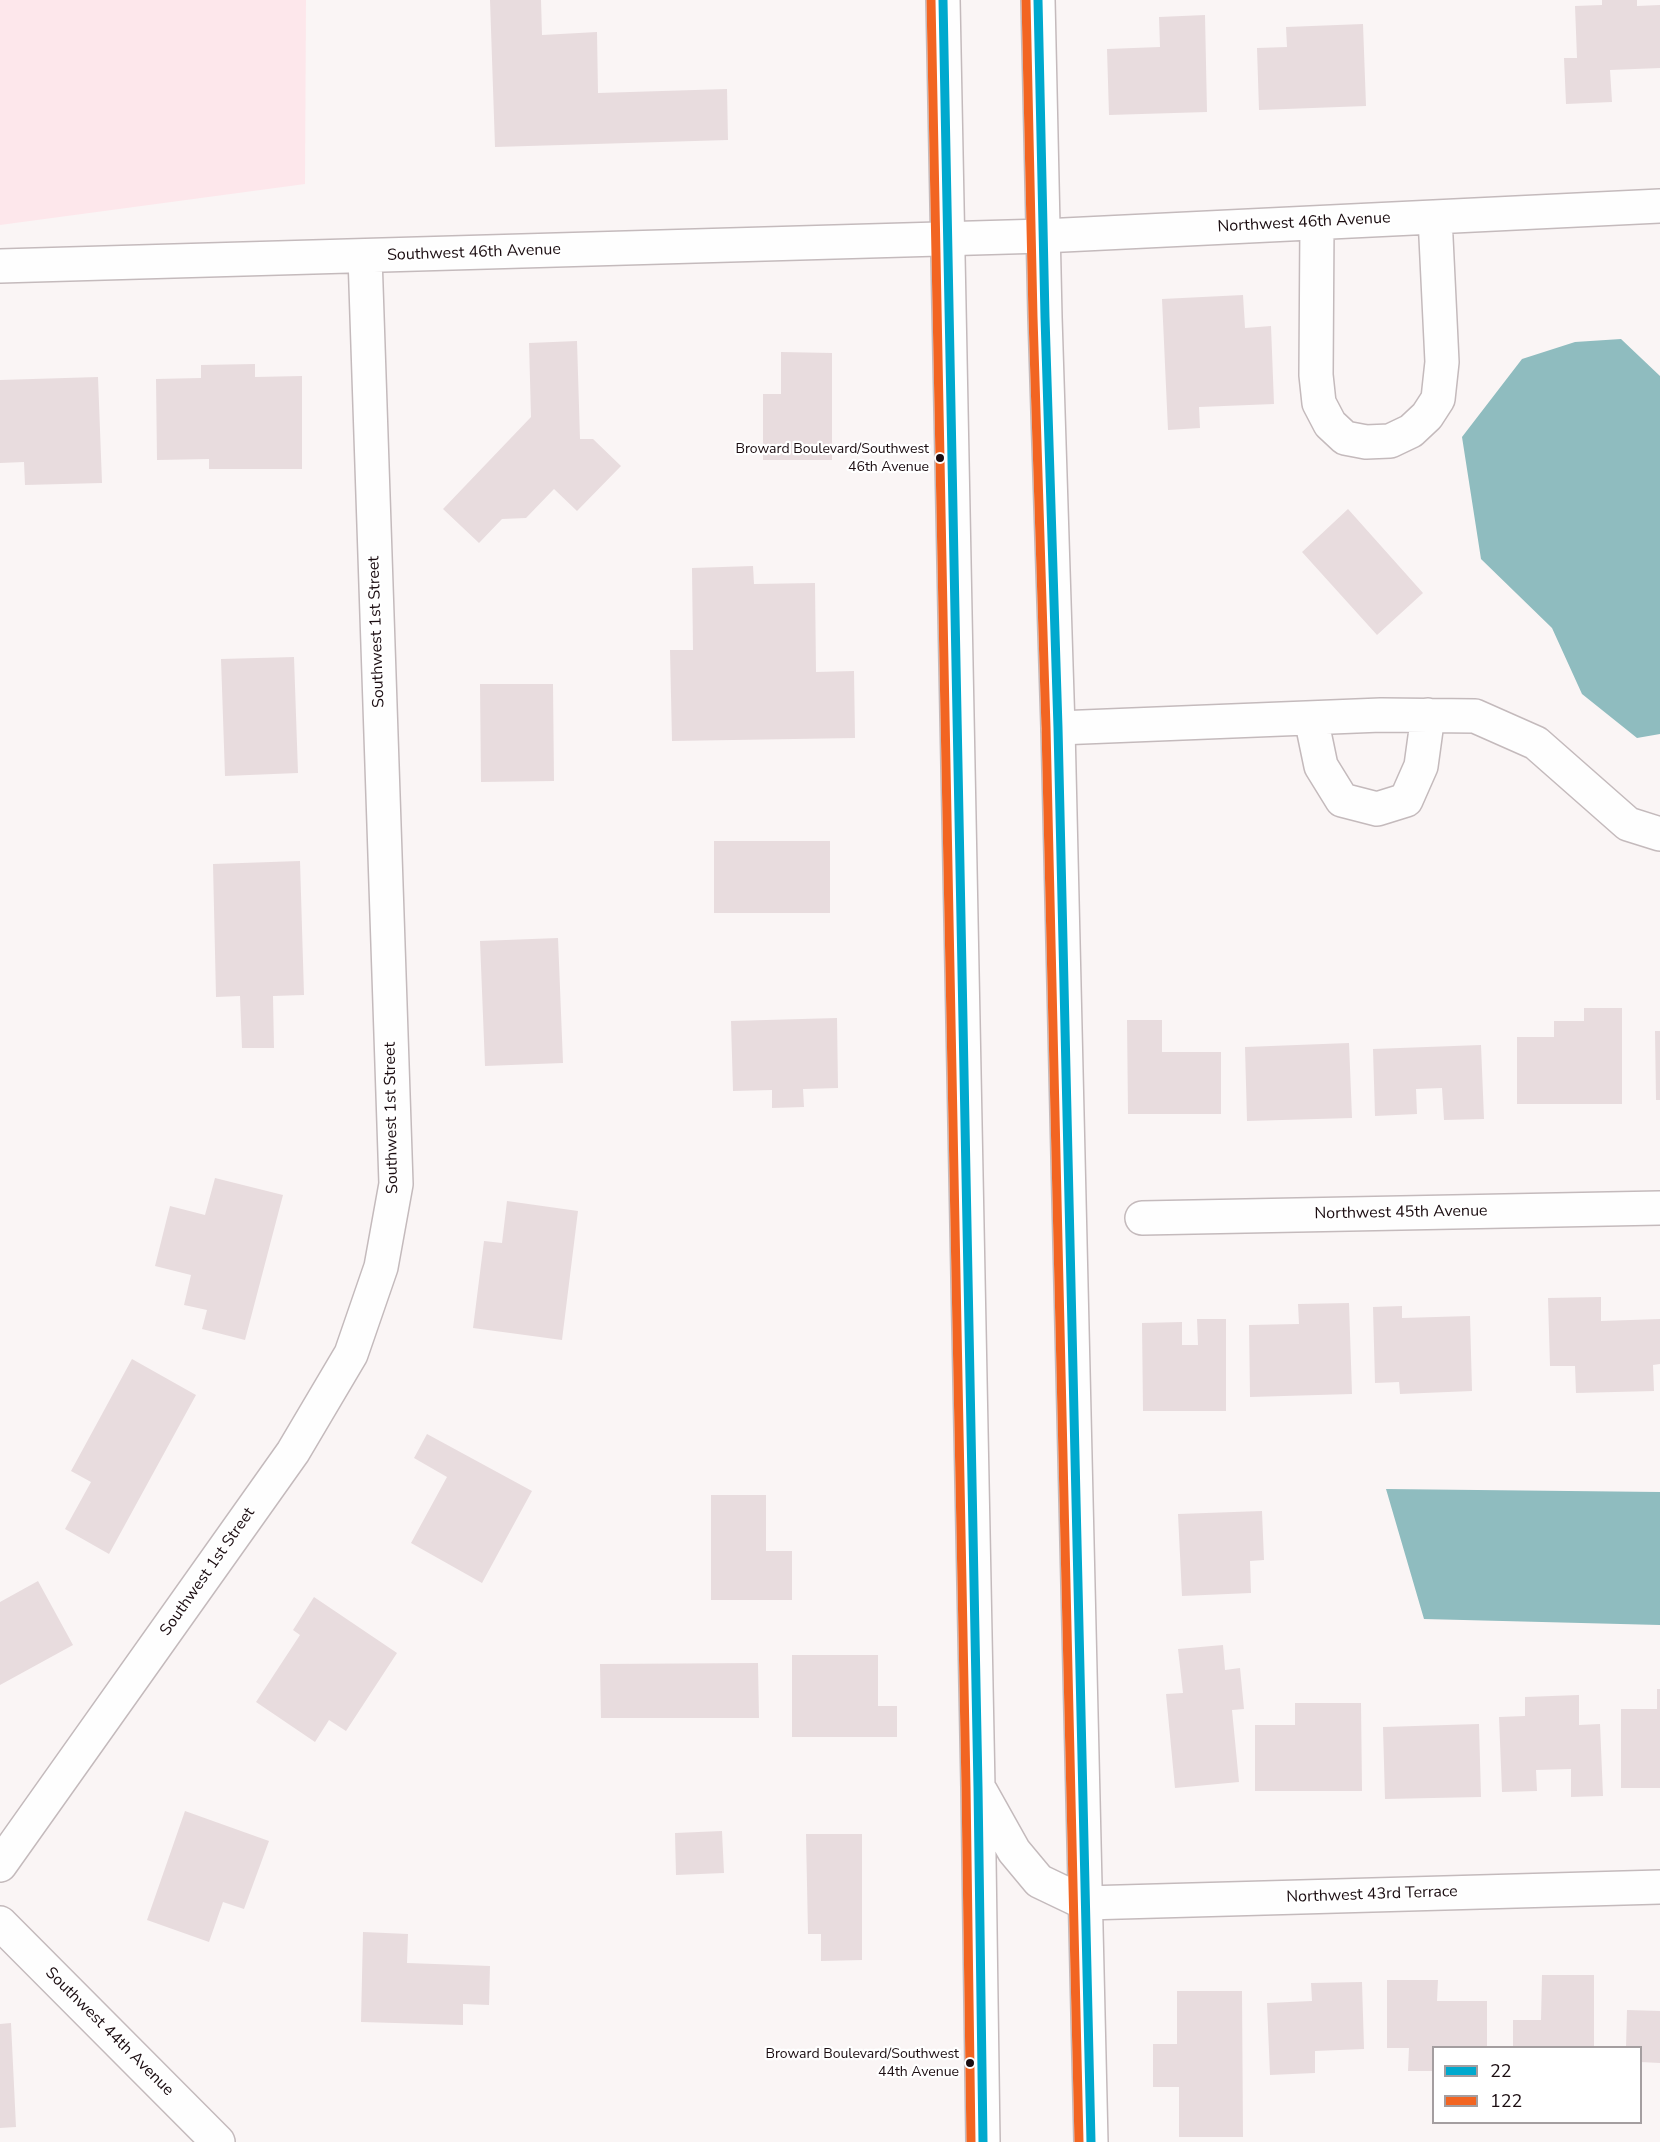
<!DOCTYPE html>
<html>
<head>
<meta charset="utf-8">
<style>
	body { margin:0 }
	#map { position:relative; width:1660px; height:2142px; overflow:hidden; background:#faf5f5; font-family:"Nunito Sans",sans-serif }
	canvas { display:block }
	.legend { position:absolute; left:1432px; top:2046px; width:210px; height:78px; box-sizing:border-box; background:#fff; border:2px solid #a49ea0; margin:0; padding:8px 10px; list-style:none; font-size:18px; color:#1b0d11 }
	.legend li { display:flex; align-items:center; gap:12px; height:30px }
	.legend b { width:30px; border:2px solid #a49ea0 }
</style>
</head>
<body>
<div id="map">
<canvas width="1660" height="2142"></canvas>
<ul class="legend">
<li><b style="height:8px;background:#00a9ce"></b>22</li>
<li><b style="height:8px;background:#f26522"></b>122</li>
</ul>
</div>
<script>
const context = document.querySelector('canvas').getContext('2d');
context.lineJoin = 'round';
function fillPath(path, color) { context.fillStyle = color; context.fill(path, 'evenodd'); }
const poly = rows => new Path2D(rows.map(r => 'M' + r).join(''));
function trace(path, color, width, dash) { context.strokeStyle = color; context.lineWidth = width; context.lineCap = dash ? 'butt' : 'round'; context.setLineDash(dash || []); context.stroke(path); }
function drawText(font, color, halo, rows, align = 'center') {
  context.font = font + ' "Nunito Sans",sans-serif'; context.lineWidth = 4.5; context.setLineDash([]); context.textBaseline = 'middle'; context.strokeStyle = halo; context.fillStyle = color; for (const [text, x, y, turn = 0] of rows) {
    context.save(); context.translate(x, y); context.rotate((+turn || 0) * Math.PI / 180); context.textAlign = isNaN(turn) ? turn : align; if (halo) context.strokeText(text, 0, 0); context.fillText(text, 0, 0); context.restore();
  }
}
fillPath(poly([
	[0,0,306,0,305,184,0,225]
]), '#fde7eb');
fillPath(poly([
	[1621,339,1660,376,1660,734,1637,738,1582,694,1552,628,1481,559,1462,437,1522,359,1575,342],
	[1386,1489,1660,1492,1660,1625,1424,1619]
]), '#8fbcbf');
fillPath(poly([
	[490,0,541,0,542,35,597,32,598,93,727,89,728,140,495,147],
	[1602,0,1637,0,1637,6,1660,5,1660,68,1610,70,1612,102,1566,104,1564,58,1577,58,1575,6,1602,5],
	[1205,15,1207,112,1109,115,1107,49,1160,47,1159,17],
	[1363,24,1366,106,1259,110,1257,48,1287,47,1286,27],
	[1243,295,1245,328,1271,326,1274,404,1199,407,1200,428,1168,430,1162,299],
	[577,341,580,439,593,439,621,466,577,511,554,489,526,518,502,519,479,543,443,509,531,417,529,343],
	[781,352,832,353,832,460,763,460,763,394,781,394],
	[255,364,255,377,302,376,302,469,209,469,209,459,157,460,156,379,201,378,201,365],
	[98,377,102,483,25,485,24,462,0,463,0,380],
	[1348,509,1423,593,1377,635,1302,552],
	[753,566,754,584,815,583,816,672,854,671,855,738,672,741,670,650,693,650,692,568],
	[294,657,298,773,225,776,221,659],
	[480,684,553,684,554,781,481,782],
	[714,841,830,841,830,913,714,913],
	[300,861,304,995,273,996,274,1048,242,1048,240,996,216,997,213,864],
	[558,938,563,1063,485,1066,480,941],
	[1584,1008,1622,1008,1622,1104,1517,1104,1517,1037,1554,1037,1554,1021,1584,1021],
	[837,1018,838,1088,803,1089,804,1107,772,1108,772,1090,733,1091,731,1021],
	[1127,1020,1162,1020,1162,1052,1221,1052,1221,1114,1128,1114],
	[1655,1031,1660,1031,1660,1100,1656,1100],
	[1349,1043,1352,1118,1247,1121,1245,1047],
	[1481,1045,1484,1119,1444,1120,1442,1088,1416,1089,1417,1114,1375,1116,1373,1049],
	[215,1178,283,1195,245,1340,202,1329,207,1310,184,1305,191,1275,155,1266,170,1206,205,1215],
	[507,1201,578,1211,562,1340,473,1328,484,1241,502,1243],
	[1601,1297,1601,1321,1660,1319,1660,1364,1653,1365,1654,1391,1576,1393,1575,1366,1550,1366,1548,1298],
	[1349,1303,1352,1394,1250,1397,1249,1325,1299,1324,1298,1304],
	[1402,1306,1402,1318,1470,1316,1472,1391,1400,1394,1399,1382,1375,1383,1373,1307],
	[1197,1319,1226,1319,1226,1411,1143,1411,1142,1323,1182,1322,1182,1345,1198,1345],
	[132,1359,196,1395,109,1554,65,1529,91,1482,71,1471],
	[427,1434,532,1491,482,1583,411,1543,447,1477,414,1458],
	[711,1495,766,1495,766,1551,792,1551,792,1600,711,1600],
	[1262,1511,1264,1560,1250,1561,1251,1593,1182,1596,1178,1514],
	[38,1581,73,1645,0,1685,0,1602],
	[314,1597,397,1653,346,1731,329,1720,315,1742,256,1702,300,1635,293,1630],
	[1223,1645,1225,1670,1240,1668,1244,1709,1232,1710,1239,1782,1175,1788,1166,1694,1183,1693,1178,1649],
	[792,1655,878,1655,878,1706,897,1706,897,1737,792,1737],
	[758,1663,759,1718,601,1718,600,1664],
	[1657,1689,1660,1689,1660,1788,1621,1788,1621,1709,1657,1709],
	[1579,1695,1579,1725,1600,1724,1603,1796,1571,1797,1571,1769,1536,1770,1537,1791,1502,1792,1499,1717,1525,1716,1525,1697],
	[1295,1703,1361,1703,1362,1791,1255,1791,1255,1725,1295,1725],
	[1479,1724,1481,1797,1385,1799,1383,1727],
	[185,1811,269,1841,244,1909,223,1902,209,1942,147,1920],
	[722,1831,724,1873,676,1875,675,1833],
	[806,1834,862,1834,862,1960,821,1961,821,1934,808,1934],
	[363,1932,408,1934,407,1963,490,1966,489,2005,463,2004,463,2025,361,2022],
	[1542,1975,1594,1975,1594,2048,1513,2048,1513,2020,1541,2020],
	[1387,1980,1438,1980,1437,2001,1487,2001,1487,2048,1434,2048,1434,2071,1408,2071,1409,2048,1387,2048],
	[1362,1982,1364,2049,1315,2051,1315,2073,1270,2075,1267,2003,1312,2001,1311,1983],
	[1177,1991,1242,1991,1243,2137,1179,2137,1179,2087,1153,2087,1153,2044,1177,2044],
	[1627,2010,1660,2011,1660,2063,1640,2062,1640,2048,1626,2048],
	[11,2023,16,2127,0,2128,0,2024]
]), '#e8dcde');
const minor = poly([
	[1317,223,1316,375,1319,403,1330,424,1345,438,1366,442,1390,441,1411,431,1427,416,1438,399,1442,362,1435,217],
	[0,266,1043,236,1660,206],
	[1311,718,1321,766,1342,800,1377,809,1406,800,1421,766,1428,715],
	[1058,728,1381,715,1475,716,1536,743,1628,824,1660,834],
	[1142,1218,1660,1208],
	[0,1865,293,1452,351,1354,381,1267,396,1184,365,256],
	[1085,1903,1660,1887],
	[0,1923,218,2142]
]);
const major = poly([
	[943,0,978,1787,983,2142],
	[1038,0,1045,317,1058,728,1091,2142],
	[981,1792,1014,1851,1039,1881,1085,1903]
]);
trace(minor, '#c4babc', 36);
trace(major, '#c4babc', 36);
trace(minor, '#fefefe', 33);
trace(major, '#fefefe', 33);
trace(poly([
	[943,0,978,1787,983,2142],
	[1038,0,1045,317,1058,728,1091,2142]
]), '#00a9ce', 9);
trace(poly([
	[931,0,966,1787,971,2142],
	[1026,0,1033,317,1046,728,1079,2142]
]), '#f26522', 9);
for (const [x, y, r, color] of [
	[940,458,5,"#1b0d11"],
	[970,2063,5,"#1b0d11"]
]) { const dot = new Path2D(); dot.arc(x, y, r, 0, 2 * Math.PI); context.fillStyle = color; context.fill(dot); trace(dot, '#fff', 2); }
drawText('14px', '#1b0d11', '#fff', [
	["Broward Boulevard/Southwest",929,450],
	["46th Avenue",929,468],
	["Broward Boulevard/Southwest",959,2055],
	["44th Avenue",959,2073]
], 'right');
drawText('16px', '#1b0d11', '#fff', [
	["Northwest 46th Avenue",1304,223,-3],
	["Southwest 46th Avenue",474,253,-2],
	["Southwest 1st Street",377,632,-92],
	["Southwest 1st Street",392,1118,-91],
	["Northwest 45th Avenue",1401,1213,-1],
	["Southwest 1st Street",208,1572,-55],
	["Northwest 43rd Terrace",1372,1895,-2],
	["Southwest 44th Avenue",109,2032,45]
]);
</script>
</body>
</html>
